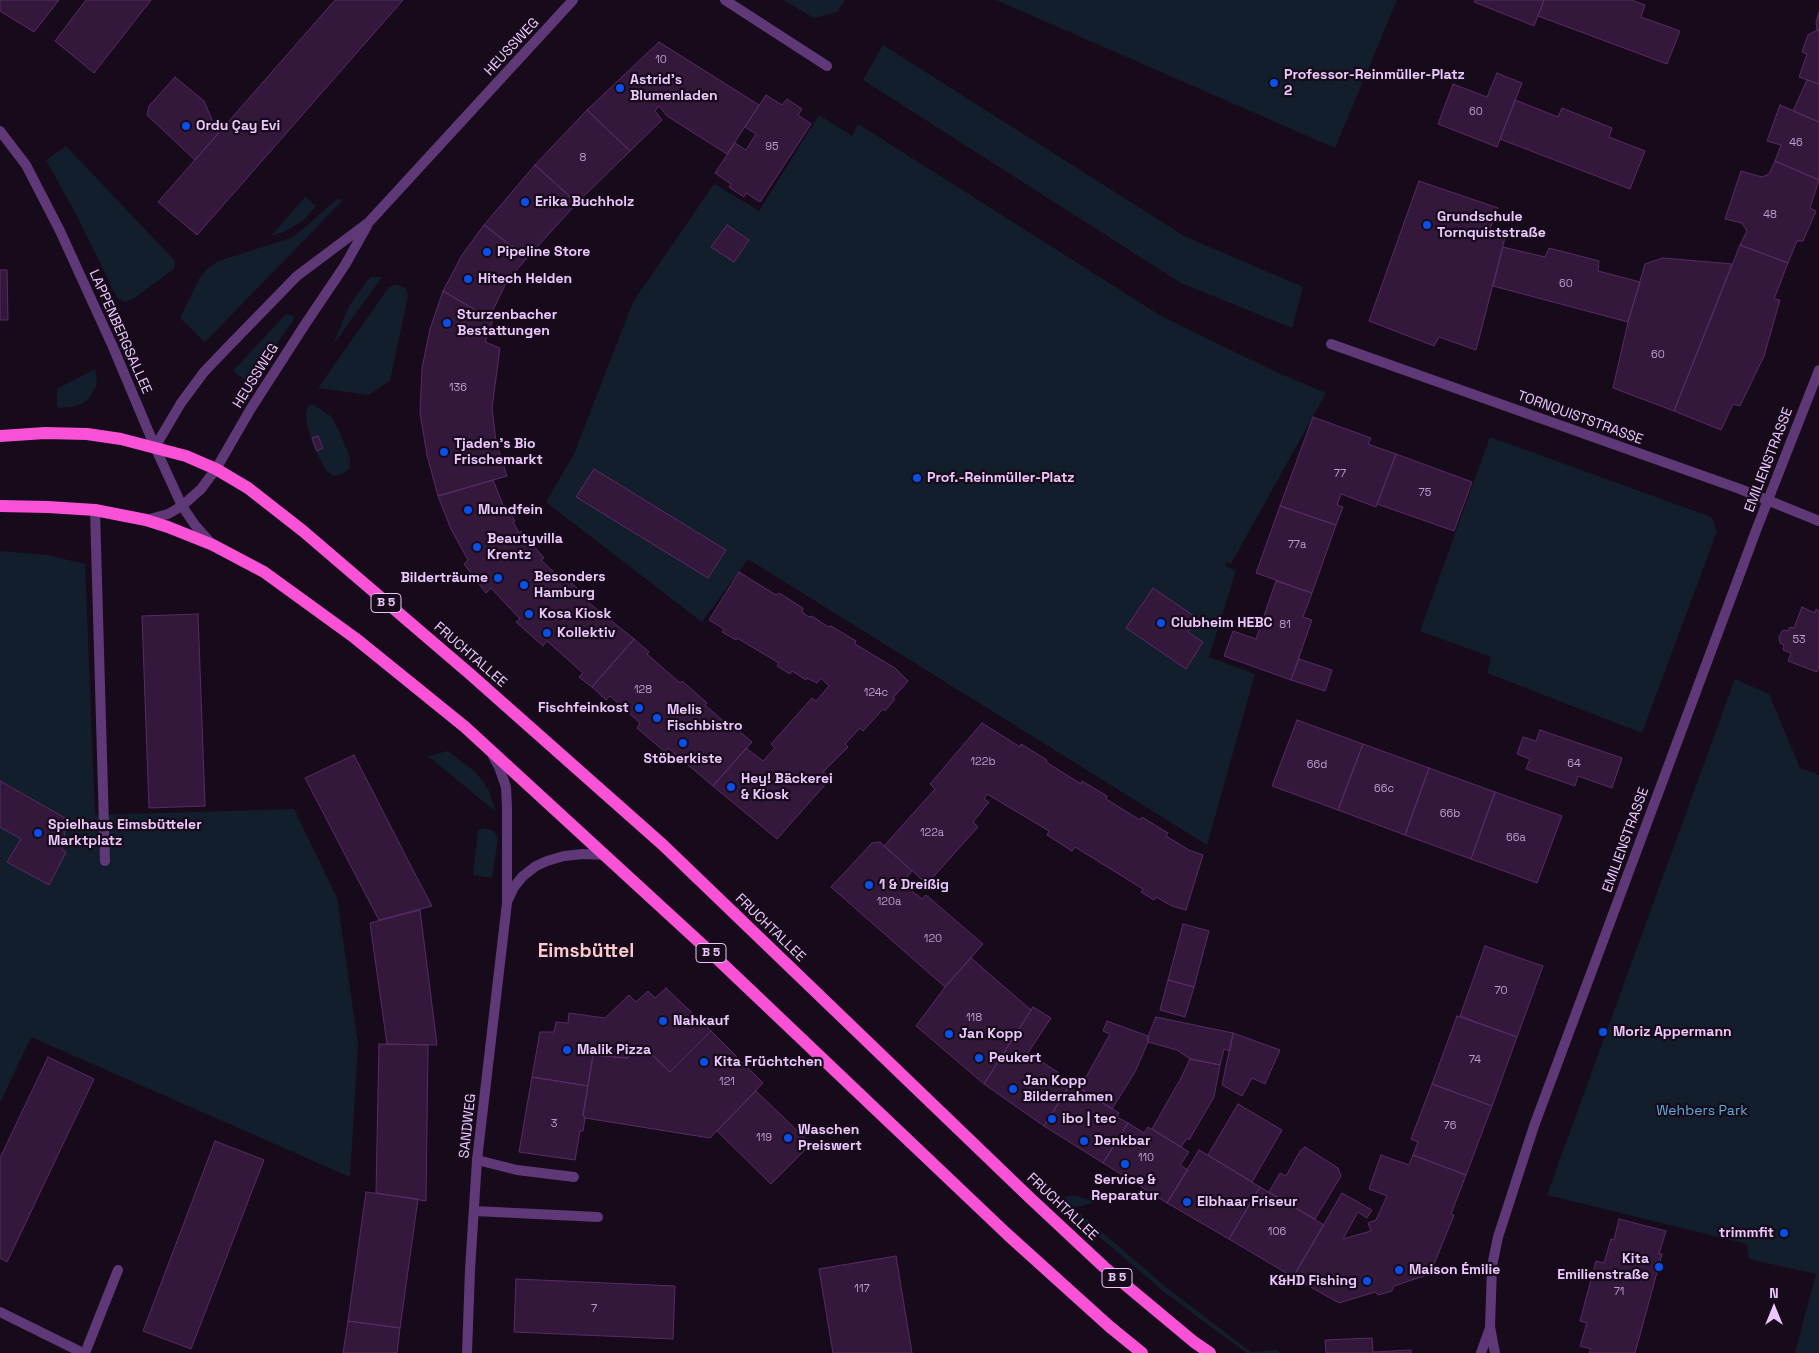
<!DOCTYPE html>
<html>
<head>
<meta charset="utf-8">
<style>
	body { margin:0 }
	#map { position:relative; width:1819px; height:1353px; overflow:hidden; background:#170b1b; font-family:"Space Grotesk",sans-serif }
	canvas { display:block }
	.north { position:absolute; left:1749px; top:1283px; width:50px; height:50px; -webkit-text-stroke:4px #170b1b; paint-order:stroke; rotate:0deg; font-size:14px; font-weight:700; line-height:20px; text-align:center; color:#ecc7fd }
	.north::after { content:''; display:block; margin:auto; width:18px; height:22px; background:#ecc7fd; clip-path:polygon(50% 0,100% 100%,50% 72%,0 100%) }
</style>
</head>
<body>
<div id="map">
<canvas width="1819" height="1353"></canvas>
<div class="north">N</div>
</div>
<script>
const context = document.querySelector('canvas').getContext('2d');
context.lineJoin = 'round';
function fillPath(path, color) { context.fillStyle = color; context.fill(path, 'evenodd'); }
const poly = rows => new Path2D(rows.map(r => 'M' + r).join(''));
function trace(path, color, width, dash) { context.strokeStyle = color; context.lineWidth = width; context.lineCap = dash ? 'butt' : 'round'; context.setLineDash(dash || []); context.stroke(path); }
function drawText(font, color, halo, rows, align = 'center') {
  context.font = font + ' "Space Grotesk",sans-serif'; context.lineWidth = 4.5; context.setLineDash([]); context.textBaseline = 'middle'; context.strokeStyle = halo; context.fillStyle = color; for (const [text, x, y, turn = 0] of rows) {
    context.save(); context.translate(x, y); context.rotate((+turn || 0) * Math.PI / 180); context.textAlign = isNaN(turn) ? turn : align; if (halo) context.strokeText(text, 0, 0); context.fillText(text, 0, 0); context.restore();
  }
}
fillPath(poly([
	[783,0,845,0,837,12,814,18],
	[996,0,1397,0,1335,148],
	[883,45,1184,236,1303,287,1292,328,1181,283,863,80],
	[819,115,852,136,858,124,1161,316,1276,372,1326,393,1231,564,1227,562,1225,566,1236,571,1209,657,1255,674,1207,845,748,559,702,622,546,502,574,454,633,302,714,184,759,211],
	[66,146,175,261,174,269,133,299,125,302,117,298,78,218,46,160],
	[305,197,316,206,304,220,286,231,271,236],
	[337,199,343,200,205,342,180,318,199,279,207,269,218,261,291,238,301,231],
	[370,277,382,277,333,345,349,306],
	[394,285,398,285,406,289,408,295,390,381,368,395,318,388,389,287],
	[286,314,293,316,294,319,249,383,233,371],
	[95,369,97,380,96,387,88,399,82,404,70,407,57,408,57,389],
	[314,405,332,417,340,433,350,458,349,469,343,474,333,476,326,470,313,446,307,424,306,413,308,406],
	[1490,437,1711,517,1717,531,1642,733,1487,673,1491,657,1420,631],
	[0,551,47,555,85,564,95,815,294,809,337,898,358,1045,350,1177,31,1037,0,1103],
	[1735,679,1769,694,1800,768,1819,775,1819,1353,1795,1353,1816,1274,1749,1259,1747,1244,1547,1195],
	[448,751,474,771,482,780,489,791,496,812,428,756],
	[485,828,494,831,498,838,492,878,473,875,478,831,480,829],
	[1067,1196,1077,1196,1095,1202,1074,1208,1167,1288,1251,1352,1277,1350,1280,1353,1247,1353,1227,1339,1163,1291,1067,1209,1061,1200]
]), '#121e2b');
const building = poly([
	[0,0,59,0,34,32,0,11,0,0],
	[86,0,151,0,94,73,55,41,86,0],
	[335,0,403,0,197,235,158,202,335,0],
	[1475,0,1544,0,1534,26,1474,2,1475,0],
	[1544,0,1631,0,1645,5,1641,17,1680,31,1667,64,1538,16,1544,0],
	[1819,12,1819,31,1817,30,1816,22,1819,12],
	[1817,30,1819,31,1819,84,1799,77,1807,54,1802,52,1808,35,1817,30],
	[659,42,759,105,727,154,667,116,659,106,655,111,662,120,630,151,587,110,659,42],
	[1497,73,1522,83,1497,147,1438,124,1453,84,1487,97,1497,73],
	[175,77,204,101,218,134,195,160,147,115,149,106,175,77],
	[1807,80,1819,84,1819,122,1793,111,1807,80],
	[766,95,782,105,787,99,802,109,798,115,811,124,760,202,746,193,744,197,729,187,731,184,715,173,735,143,746,150,756,134,745,127,766,95],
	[1515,100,1558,117,1562,108,1612,128,1609,137,1645,151,1630,189,1500,139,1515,100],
	[1780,105,1819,122,1819,180,1775,161,1781,145,1767,141,1780,105],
	[587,110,630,151,577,203,535,165,587,110],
	[1775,161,1819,180,1810,208,1816,211,1803,241,1797,241,1788,263,1740,245,1747,231,1742,223,1725,219,1741,171,1762,177,1769,174,1775,161],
	[535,165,577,203,527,258,484,225,535,165],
	[1419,181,1498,208,1490,229,1506,234,1476,350,1439,337,1434,346,1369,321,1419,181],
	[484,225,527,258,507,281,489,318,443,291,462,255,484,225],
	[727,225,749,240,734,262,711,247,727,225],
	[1740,245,1788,263,1774,299,1780,300,1764,356,1740,406,1733,404,1721,430,1674,411,1740,245],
	[1503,247,1545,257,1549,248,1599,261,1598,271,1640,282,1628,322,1493,286,1503,247],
	[1663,258,1732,264,1674,411,1613,388,1628,322,1645,264,1663,258],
	[0,270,7,270,8,320,0,320,0,270],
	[443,291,493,320,485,342,500,348,492,408,496,442,507,476,438,496,427,455,420,413,422,368,430,329,443,291],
	[1313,417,1371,438,1368,444,1396,454,1376,507,1341,494,1337,505,1343,507,1336,525,1280,506,1313,417],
	[318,436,323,448,317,451,312,438,318,436],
	[1396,454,1472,482,1454,531,1377,504,1396,454],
	[594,469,726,550,708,578,576,497,594,469],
	[493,480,506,512,508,510,515,521,513,522,519,533,521,531,544,558,541,560,562,580,564,577,590,599,588,602,634,639,592,687,579,677,583,673,547,641,543,646,516,622,520,619,491,588,486,593,464,564,468,560,451,529,438,496,493,480],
	[1280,506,1336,525,1312,593,1256,573,1280,506],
	[739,572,776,595,779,593,803,608,802,612,809,617,812,616,828,627,831,626,856,641,855,644,895,668,908,681,893,698,895,699,885,711,883,709,863,731,860,728,845,744,848,747,823,772,831,778,777,839,713,786,746,748,763,761,775,748,771,744,812,698,816,701,829,686,821,678,817,683,807,678,806,680,792,671,790,674,777,666,779,663,737,638,736,640,722,632,724,629,709,620,739,572],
	[1276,581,1312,593,1303,617,1312,620,1291,680,1224,656,1233,631,1256,639,1276,581],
	[1153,588,1197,618,1188,632,1203,642,1186,669,1126,628,1153,588],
	[1802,607,1815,613,1816,609,1819,611,1819,666,1817,672,1788,661,1791,653,1783,650,1784,645,1780,643,1779,637,1782,631,1785,630,1788,631,1790,627,1794,628,1802,607],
	[198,614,205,806,149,808,142,616,198,614],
	[634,639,649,652,647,654,680,683,682,681,707,703,705,705,731,728,733,726,752,742,713,786,668,748,665,752,637,728,640,723,610,696,606,700,592,687,634,639],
	[1299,659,1332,670,1325,691,1291,680,1299,659],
	[1297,720,1363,744,1338,810,1272,786,1297,720],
	[982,723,1020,747,1021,744,1047,760,1046,762,1081,784,1082,781,1107,796,1106,799,1140,820,1142,817,1168,833,1166,836,1189,850,1203,855,1186,910,1172,906,1156,897,1154,900,1141,892,1143,889,1075,847,1072,851,1047,835,1049,831,987,794,984,799,989,802,973,822,978,827,927,884,884,846,935,789,930,784,982,723],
	[1540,730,1622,758,1612,788,1578,776,1575,786,1526,769,1530,759,1517,754,1523,737,1536,741,1540,730],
	[1363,744,1429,768,1405,835,1338,810,1363,744],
	[354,755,415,874,432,906,379,920,305,778,354,755],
	[1429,768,1495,792,1471,859,1405,835,1429,768],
	[0,781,67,819,62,850,66,852,49,885,7,862,21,839,0,827,0,781],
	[1495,792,1562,816,1537,883,1471,859,1495,792],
	[880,842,912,871,902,883,922,899,926,895,983,944,945,987,831,887,872,843,880,842],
	[420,910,437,1045,387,1044,370,923,420,910],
	[1183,924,1209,931,1194,987,1168,980,1183,924],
	[1485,946,1543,966,1517,1037,1460,1016,1485,946],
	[971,958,1031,1010,984,1084,916,1026,945,987,971,958],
	[1168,980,1194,987,1185,1017,1160,1010,1168,980],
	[666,988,711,1031,670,1072,642,1045,627,1058,593,1055,588,1086,532,1077,540,1032,554,1032,556,1022,568,1023,569,1013,605,1018,629,995,636,1002,648,991,655,998,666,988],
	[1033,1007,1051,1018,1028,1053,1059,1073,1057,1076,1071,1085,1044,1126,984,1084,1033,1007],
	[1457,1016,1517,1037,1492,1106,1432,1084,1457,1016],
	[1156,1017,1233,1033,1230,1051,1224,1049,1220,1065,1190,1059,1177,1050,1148,1042,1148,1036,1156,1017],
	[1107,1021,1148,1036,1148,1042,1135,1072,1112,1109,1080,1088,1110,1034,1103,1031,1107,1021],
	[711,1031,763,1083,710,1138,585,1118,583,1115,593,1055,627,1058,642,1045,670,1072,711,1031],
	[1233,1033,1280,1050,1265,1084,1252,1078,1242,1096,1222,1085,1233,1033],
	[379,1044,428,1045,426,1201,376,1193,379,1044],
	[48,1057,94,1079,7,1262,0,1258,0,1158,48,1057],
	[1190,1059,1220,1065,1214,1097,1189,1140,1187,1138,1181,1147,1152,1129,1181,1078,1190,1059],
	[532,1077,588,1086,583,1115,585,1118,583,1131,580,1131,575,1160,519,1152,532,1077],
	[1432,1084,1492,1106,1466,1175,1413,1155,1418,1142,1411,1139,1432,1084],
	[1069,1086,1077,1092,1080,1088,1119,1113,1117,1117,1128,1123,1103,1163,1044,1126,1069,1086],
	[756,1091,811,1144,771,1184,717,1131,756,1091],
	[1238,1104,1282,1130,1252,1182,1208,1155,1238,1104],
	[1128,1123,1144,1133,1148,1127,1189,1152,1180,1165,1188,1170,1167,1203,1103,1163,1128,1123],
	[215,1141,264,1160,191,1349,143,1331,215,1141],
	[1305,1147,1338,1168,1341,1176,1315,1219,1269,1192,1280,1173,1286,1176,1300,1151,1305,1147],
	[1199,1150,1260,1187,1229,1239,1167,1203,1199,1150],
	[1381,1155,1409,1165,1413,1155,1466,1175,1451,1214,1454,1215,1430,1274,1394,1286,1392,1291,1378,1295,1375,1292,1339,1303,1293,1277,1342,1193,1372,1210,1367,1218,1358,1212,1343,1239,1371,1231,1368,1223,1376,1220,1387,1196,1369,1189,1381,1155],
	[1260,1187,1324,1225,1293,1277,1229,1239,1260,1187],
	[366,1192,418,1199,400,1328,348,1321,366,1192],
	[1619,1219,1666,1231,1659,1254,1662,1254,1635,1353,1589,1353,1591,1349,1580,1346,1587,1323,1580,1321,1596,1261,1604,1263,1611,1239,1614,1240,1619,1219],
	[896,1256,912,1353,833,1353,819,1269,896,1256],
	[516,1279,675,1286,673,1339,514,1332,516,1279],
	[348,1321,400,1328,397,1353,343,1353,348,1321],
	[1372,1338,1373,1352,1411,1350,1411,1353,1326,1353,1325,1340,1372,1338]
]);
fillPath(building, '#33183b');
trace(building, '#592b66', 1);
trace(poly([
	[95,510,105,861],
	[477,1160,517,1170,574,1177],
	[474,1211,598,1217],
	[85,1353,118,1270]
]), '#5f3878', 10);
trace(poly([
	[725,0,827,66],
	[1331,344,1740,489,1819,521],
	[508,900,514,887,523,876,536,866,547,861,564,856,583,854,605,855],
	[0,1312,83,1353],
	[467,1353,470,1270,477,1160,507,903,507,808,506,787,499,767,493,756],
	[1481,1353,1490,1328],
	[1495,1353,1490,1327,1492,1266,1498,1237,1534,1126,1757,528,1819,370]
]), '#5f3878', 10);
trace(poly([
	[0,131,26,165,60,231,113,347,155,447,182,506,195,525,212,544],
	[155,447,181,403,204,372,224,351,297,276,369,222,573,0],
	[146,520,168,514,182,506,201,489,216,469,250,410,304,326,345,265,367,226]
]), '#5f3878', 10);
trace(poly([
	[0,436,45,433,87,434,121,439,186,456,216,469,248,488,303,531,470,674,663,845,1029,1197,1104,1267,1194,1342,1210,1353],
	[0,506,48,507,95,510,146,520,168,527,213,545,264,572,355,638,465,727,708,950,1008,1235,1110,1327,1142,1353]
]), '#f952d7', 12);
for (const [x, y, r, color] of [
	[1274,83,5,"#0850e8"],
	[620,88,5,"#0850e8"],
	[186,126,5,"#0850e8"],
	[525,202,5,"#0850e8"],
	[1427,225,5,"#0850e8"],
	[487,252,5,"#0850e8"],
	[468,279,5,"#0850e8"],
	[447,323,5,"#0850e8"],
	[444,452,5,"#0850e8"],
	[917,478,5,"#0850e8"],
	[468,510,5,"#0850e8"],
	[477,547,5,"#0850e8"],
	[498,578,5,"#0850e8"],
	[524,585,5,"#0850e8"],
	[529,614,5,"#0850e8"],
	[1161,623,5,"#0850e8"],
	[547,633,5,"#0850e8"],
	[639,708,5,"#0850e8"],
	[657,718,5,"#0850e8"],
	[683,743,5,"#0850e8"],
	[731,787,5,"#0850e8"],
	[38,833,5,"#0850e8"],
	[869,885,5,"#0850e8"],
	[663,1021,5,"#0850e8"],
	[1603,1032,5,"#0850e8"],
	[949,1034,5,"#0850e8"],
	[567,1050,5,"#0850e8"],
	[979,1058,5,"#0850e8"],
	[704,1062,5,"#0850e8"],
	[1013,1089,5,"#0850e8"],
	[1052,1119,5,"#0850e8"],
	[788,1138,5,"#0850e8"],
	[1084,1141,5,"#0850e8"],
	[1125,1164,5,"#0850e8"],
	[1187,1202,5,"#0850e8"],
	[1784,1233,5,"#0850e8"],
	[1659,1267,5,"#0850e8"],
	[1399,1270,5,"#0850e8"],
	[1367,1281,5,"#0850e8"]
]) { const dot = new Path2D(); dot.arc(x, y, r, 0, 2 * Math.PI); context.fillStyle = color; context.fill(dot); trace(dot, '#170b1b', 2); }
drawText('11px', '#be9bcc', null, [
	["10",661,60],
	["60",1476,112],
	["46",1796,143],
	["95",772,147],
	["8",583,158],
	["48",1770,215],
	["60",1566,284],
	["60",1658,355],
	["136",458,388],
	["77",1340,474],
	["75",1425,493],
	["77a",1297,545],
	["81",1285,625],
	["53",1799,640],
	["128",643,690],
	["124c",876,693],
	["122b",983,762],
	["64",1574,764],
	["66d",1317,765],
	["66c",1384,789],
	["66b",1450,814],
	["122a",932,833],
	["66a",1516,838],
	["120a",889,902],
	["120",933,939],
	["70",1501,991],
	["118",974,1018],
	["74",1475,1060],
	["121",727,1082],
	["3",554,1124],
	["76",1450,1126],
	["119",764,1138],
	["110",1146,1158],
	["106",1277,1232],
	["117",862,1289],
	["71",1619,1292],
	["7",594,1309]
]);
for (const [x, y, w] of [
	[386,603,30],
	[711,953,30],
	[1117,1278,30]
]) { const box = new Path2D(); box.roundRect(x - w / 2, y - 9.5, w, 19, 4); context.fillStyle = '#170b1b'; context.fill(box); trace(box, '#ecc7fd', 1); }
drawText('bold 12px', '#ecc7fd', null, [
	["B 5",386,603],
	["B 5",711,953],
	["B 5",1117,1278]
]);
drawText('14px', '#ecc7fd', '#170b1b', [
	["HEUSSWEG",512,47,-47],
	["LAPPENBERGSALLEE",120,332,66],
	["HEUSSWEG",256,376,-58],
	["TORNQUISTSTRASSE",1580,418,20],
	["EMILIENSTRASSE",1769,460,-69],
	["FRUCHTALLEE",470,655,41],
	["EMILIENSTRASSE",1626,840,-70],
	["FRUCHTALLEE",770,928,44],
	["SANDWEG",468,1126,-84],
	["FRUCHTALLEE",1062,1207,43]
]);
drawText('bold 14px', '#ecc7fd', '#170b1b', [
	["Professor-Reinmüller-Platz",1284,75],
	["2",1284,91],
	["Astrid's",630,80],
	["Blumenladen",630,96],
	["Ordu Çay Evi",196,126],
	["Erika Buchholz",535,202],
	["Grundschule",1437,217],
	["Tornquiststraße",1437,233],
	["Pipeline Store",497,252],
	["Hitech Helden",478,279],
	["Sturzenbacher",457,315],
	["Bestattungen",457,331],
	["Tjaden's Bio",454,444],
	["Frischemarkt",454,460],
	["Prof.-Reinmüller-Platz",927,478],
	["Mundfein",478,510],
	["Beautyvilla",487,539],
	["Krentz",487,555],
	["Besonders",534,577],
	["Hamburg",534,593],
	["Bilderträume",488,578,"right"],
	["Kosa Kiosk",539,614],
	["Clubheim HEBC",1171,623],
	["Kollektiv",557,633],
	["Fischfeinkost",629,708,"right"],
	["Melis",667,710],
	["Fischbistro",667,726],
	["Stöberkiste",683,759,"center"],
	["Hey! Bäckerei",741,779],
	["& Kiosk",741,795],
	["Spielhaus Eimsbütteler",48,825],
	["Marktplatz",48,841],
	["1 & Dreißig",879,885],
	["Nahkauf",673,1021],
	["Moriz Appermann",1613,1032],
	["Jan Kopp",959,1034],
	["Malik Pizza",577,1050],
	["Peukert",989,1058],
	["Kita Früchtchen",714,1062],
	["Jan Kopp",1023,1081],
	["Bilderrahmen",1023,1097],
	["ibo | tec",1062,1119],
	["Waschen",798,1130],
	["Preiswert",798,1146],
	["Denkbar",1094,1141],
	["Service &",1125,1180,"center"],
	["Reparatur",1125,1196,"center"],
	["Elbhaar Friseur",1197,1202],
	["trimmfit",1774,1233,"right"],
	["Kita",1649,1259,"right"],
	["Emilienstraße",1649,1275,"right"],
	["Maison Émilie",1409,1270],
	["K&HD Fishing",1357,1281,"right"]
], 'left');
drawText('14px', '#57aed9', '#170b1b', [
	["Wehbers Park",1702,1111]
]);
drawText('bold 19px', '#fdc9cc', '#170b1b', [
	["Eimsbüttel",586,952]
]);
</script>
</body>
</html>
